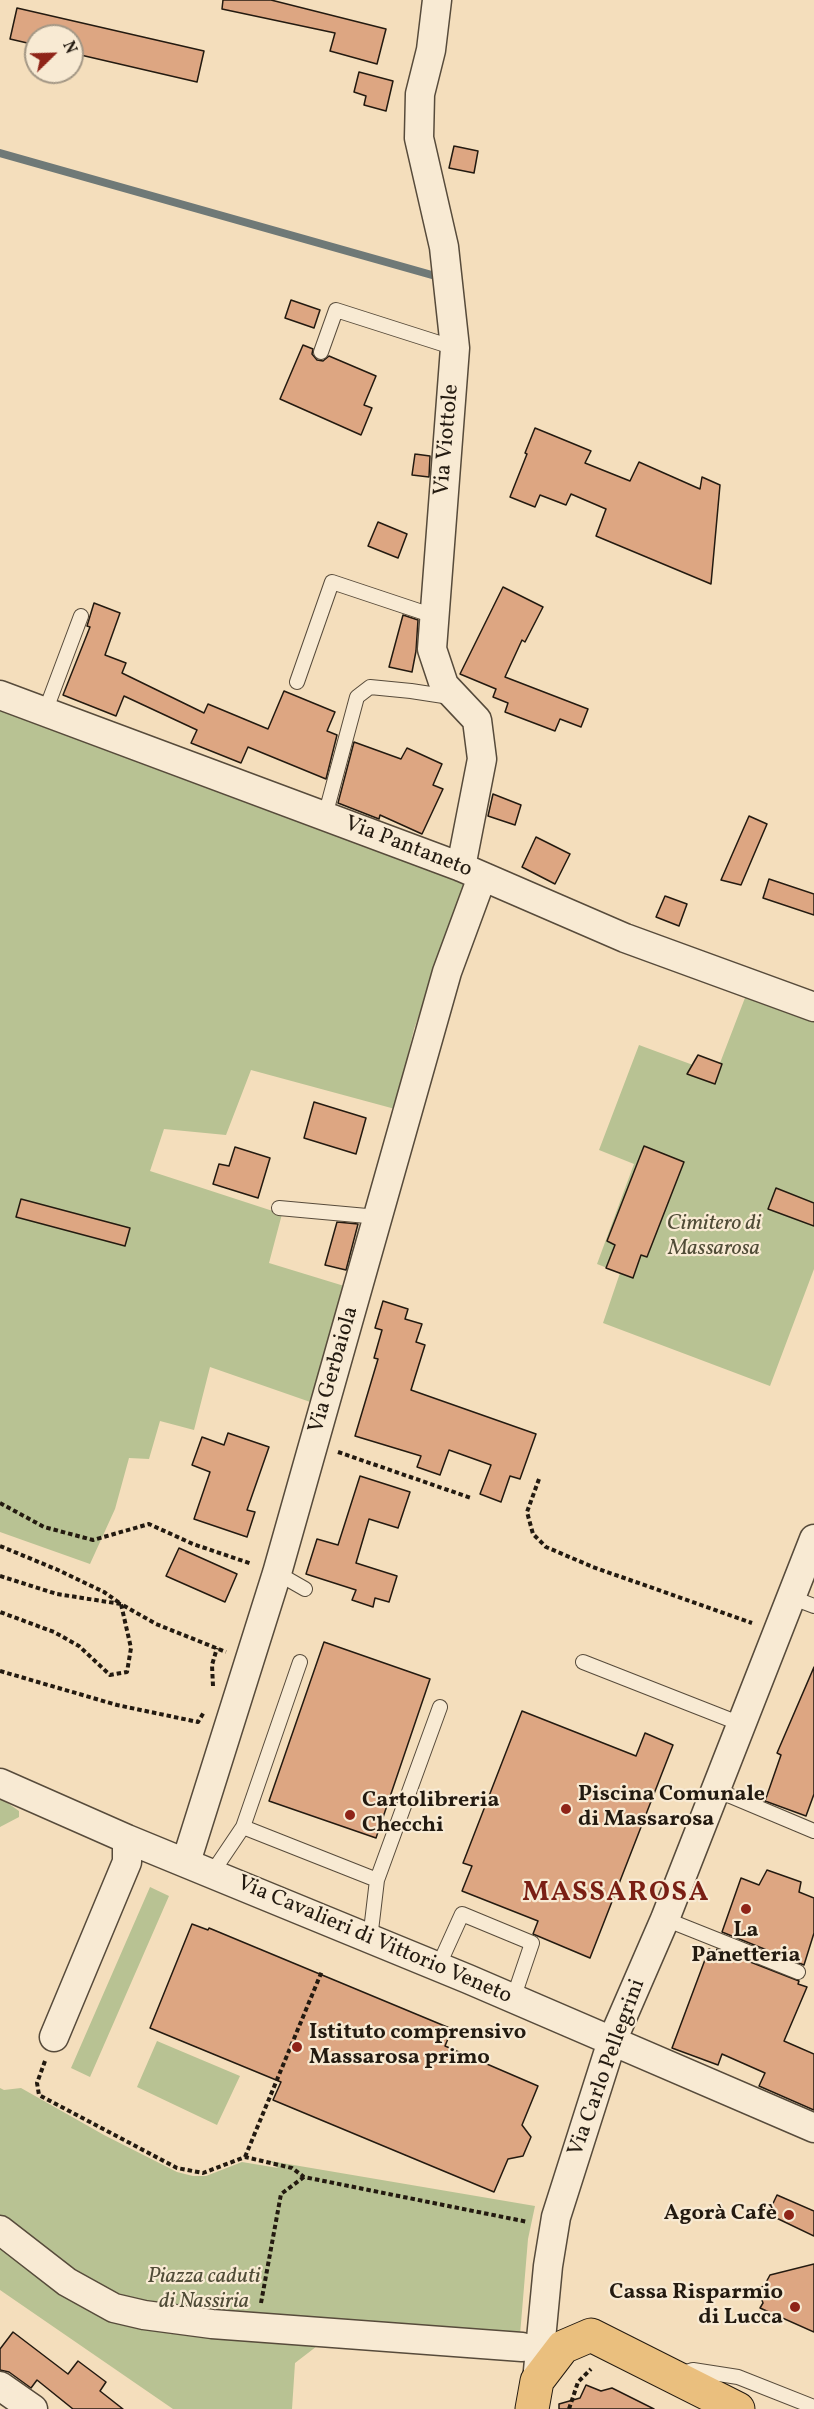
<!DOCTYPE html>
<html>
<head>
<meta charset="utf-8">
<style>
	body { margin:0 }
	#map { position:relative; width:814px; height:2409px; overflow:hidden; background:#f4debc; font-family:Vollkorn,serif }
	canvas { display:block }
	.north { position:absolute; left:24px; top:24px; width:60px; height:60px; box-sizing:border-box; background:#f8ead3; border:2px solid #a39785; border-radius:50%; rotate:67deg; font-size:16px; font-weight:700; line-height:24px; text-align:center; color:#231a10 }
	.north::after { content:''; display:block; margin:auto; width:21px; height:27px; background:#8f2418; clip-path:polygon(50% 0,100% 100%,50% 72%,0 100%) }
</style>
</head>
<body>
<div id="map">
<canvas width="814" height="2409"></canvas>
<div class="north">N</div>
</div>
<script>
const context = document.querySelector('canvas').getContext('2d');
context.lineJoin = 'round';
function fillPath(path, color) { context.fillStyle = color; context.fill(path, 'evenodd'); }
const poly = rows => new Path2D(rows.map(r => 'M' + r).join(''));
function trace(path, color, width, dash) { context.strokeStyle = color; context.lineWidth = width; context.lineCap = dash ? 'butt' : 'round'; context.setLineDash(dash || []); context.stroke(path); }
function drawText(font, color, halo, rows, align = 'center') {
  context.font = font + ' Vollkorn,serif'; context.lineWidth = 4.5; context.setLineDash([]); context.textBaseline = 'middle'; context.strokeStyle = halo; context.fillStyle = color; for (const [text, x, y, turn = 0] of rows) {
    context.save(); context.translate(x, y); context.rotate((+turn || 0) * Math.PI / 180); context.textAlign = isNaN(turn) ? turn : align; if (halo) context.strokeText(text, 0, 0); context.fillText(text, 0, 0); context.restore();
  }
}
fillPath(poly([
	[0,705,468,881,414,1029,395,1109,251,1070,226,1135,164,1129,150,1171,282,1214,269,1263,354,1289,316,1404,210,1367,194,1430,160,1421,149,1459,129,1458,115,1509,90,1564,0,1532],
	[748,990,814,1015,814,1269,770,1386,603,1323,620,1273,597,1264,634,1164,599,1150,639,1045,693,1065,698,1055,720,1063],
	[2,1799,19,1811,19,1817,0,1827,0,1800],
	[150,1887,169,1896,90,2077,71,2068],
	[157,2041,240,2076,217,2125,137,2087],
	[0,2088,4,2090,21,2088,104,2135,177,2172,193,2176,206,2176,242,2162,278,2168,270,2161,535,2206,528,2239,518,2359,321,2343,295,2363,292,2409,173,2409,0,2290]
]), '#b8c293');
trace(poly([
	[0,153,439,277]
]), '#6f7977', 8);
const building = poly([
	[223,0,271,0,386,29,377,64,330,51,335,33,222,9,223,0],
	[17,8,204,51,197,82,72,53,72,36,36,36,36,45,10,39,17,8],
	[359,72,393,81,386,111,364,105,366,96,354,92,359,72],
	[454,146,478,151,474,173,449,168,454,146],
	[291,300,320,310,314,328,285,318,291,300],
	[303,345,313,349,312,354,317,360,323,361,329,356,376,376,364,405,372,408,361,435,280,399,303,345],
	[535,428,591,451,585,463,630,481,639,462,700,489,702,477,720,485,711,584,596,536,606,509,571,494,566,505,540,495,535,507,510,497,527,454,525,453,535,428],
	[415,454,430,456,429,477,412,475,415,454],
	[378,522,407,534,398,558,368,546,378,522],
	[503,587,543,607,525,642,522,640,505,677,588,709,581,727,560,719,555,731,505,712,508,703,493,697,496,689,460,674,503,587],
	[94,603,120,613,105,655,126,663,122,673,204,713,208,704,268,729,284,691,335,712,327,731,337,735,326,779,248,747,241,763,191,743,197,730,124,696,116,716,63,695,90,627,87,626,94,603],
	[403,615,418,620,416,651,412,672,389,667,403,615],
	[354,742,401,759,407,748,442,764,433,785,443,789,422,834,380,815,379,819,338,803,354,742],
	[493,794,521,805,515,825,488,816,493,794],
	[749,816,767,824,741,885,721,880,749,816],
	[536,837,570,854,555,884,522,867,536,837],
	[769,879,814,894,814,915,763,898,769,879],
	[665,896,687,904,679,926,656,917,665,896],
	[698,1055,722,1064,715,1084,687,1074,698,1055],
	[314,1102,366,1118,356,1154,304,1138,314,1102],
	[644,1146,684,1162,647,1257,641,1255,633,1278,606,1268,615,1245,607,1241,644,1146],
	[235,1147,270,1158,258,1198,213,1184,219,1164,229,1166,235,1147],
	[776,1188,814,1203,814,1226,768,1209,776,1188],
	[21,1199,130,1228,125,1246,16,1217,21,1199],
	[337,1222,358,1224,346,1270,325,1265,337,1222],
	[383,1301,408,1309,405,1319,422,1324,416,1342,425,1345,411,1390,536,1434,520,1479,510,1476,501,1502,480,1494,491,1465,449,1450,440,1475,417,1467,421,1456,355,1436,378,1359,374,1358,382,1330,375,1328,383,1301],
	[228,1433,269,1447,247,1510,255,1512,247,1537,194,1519,210,1472,192,1465,202,1437,224,1445,228,1433],
	[360,1476,410,1492,398,1528,369,1519,356,1563,397,1576,389,1602,375,1598,373,1607,352,1600,356,1590,306,1574,317,1539,338,1545,360,1476],
	[179,1548,237,1574,225,1602,166,1576,179,1548],
	[324,1642,430,1679,376,1838,269,1801,324,1642],
	[814,1667,814,1794,806,1816,765,1801,781,1755,777,1753,814,1667],
	[522,1711,636,1756,645,1733,673,1745,590,1958,533,1934,538,1921,462,1891,472,1866,463,1863,522,1711],
	[767,1870,801,1882,799,1892,814,1898,814,1933,804,1965,722,1932,741,1878,759,1885,767,1870],
	[192,1924,208,1930,209,1928,452,2029,445,2046,538,2086,522,2125,531,2137,523,2156,508,2159,494,2192,273,2100,281,2082,150,2028,192,1924],
	[709,1949,716,1952,717,1949,799,1981,798,1984,807,1987,784,2041,814,2054,814,2110,759,2086,765,2073,722,2054,718,2065,672,2048,709,1949],
	[777,2195,814,2211,814,2236,768,2214,777,2195],
	[814,2264,814,2332,760,2308,763,2303,758,2289,764,2286,770,2275,814,2264],
	[13,2332,68,2374,78,2361,106,2382,100,2391,123,2409,73,2409,37,2380,31,2388,9,2372,0,2370,0,2349,13,2332],
	[586,2385,601,2391,612,2388,654,2409,559,2409,559,2404,580,2398,586,2385]
]);
fillPath(building, '#dda682');
trace(building, '#231a10', 1.5);
const lane = poly([
	[321,352,336,310,455,348],
	[297,682,332,582,434,616],
	[45,712,81,616],
	[325,816,357,697,370,687,411,691,450,697],
	[279,1208,378,1217],
	[277,1573,305,1589],
	[793,1598,814,1606],
	[583,1662,741,1724],
	[714,1789,814,1831],
	[243,1827,377,1880,440,1707],
	[212,1873,243,1827,300,1662],
	[665,1919,798,1972],
	[370,1939,377,1880],
	[438,1967,462,1914,532,1943,513,1999],
	[683,2373,693,2370,738,2377,814,2407]
]);
const street = poly([
	[437,0,431,50,420,94,419,138,444,247,455,348,432,649,444,685,477,720,482,759,461,867],
	[0,695,461,867,625,938,814,1007],
	[0,1783,127,1839,468,1979,814,2128],
	[186,1862,277,1573,447,972,482,877],
	[54,2037,127,1862,127,1839],
	[0,2230,67,2282,114,2308,144,2315,212,2324,522,2347],
	[537,2381,548,2266,556,2217,612,2041,665,1919,814,1539],
	[0,2386,33,2409]
]);
const primary = poly([
	[532,2409,537,2381,563,2347,591,2335,738,2409]
]);
trace(lane, '#574b3b', 16);
trace(street, '#574b3b', 31);
trace(primary, '#231a10', 35);
trace(poly([
	[338,1452,471,1498],
	[539,1479,527,1512,533,1534,546,1547,593,1567,752,1623],
	[0,1503,44,1527,93,1540,149,1524,193,1544,252,1564],
	[0,1546,58,1570,104,1592,121,1604,131,1648,127,1672,110,1675,79,1646,54,1632,0,1612],
	[0,1576,57,1594,121,1604,156,1624,226,1652],
	[0,1671,117,1705,198,1722,204,1712],
	[213,1686,212,1665,217,1648],
	[45,2061,37,2083,39,2095,177,2168,203,2173,245,2157,292,2168,304,2177,528,2222],
	[245,2157,322,1971],
	[261,2303,281,2194,304,2177],
	[569,2409,578,2382,591,2369]
]), '#231a10', 4, [4.5, 3]);
trace(lane, '#f8ead3', 14);
trace(street, '#f8ead3', 28);
trace(primary, '#eabf7e', 33);
for (const [x, y, r, color] of [
	[566,1809,6,"#8f2418"],
	[350,1815,6,"#8f2418"],
	[746,1909,6,"#8f2418"],
	[297,2047,6,"#8f2418"],
	[789,2215,6,"#8f2418"],
	[795,2307,6,"#8f2418"]
]) { const dot = new Path2D(); dot.arc(x, y, r, 0, 2 * Math.PI); context.fillStyle = color; context.fill(dot); trace(dot, '#f8ead3', 2); }
drawText('22px', '#231a10', '#f8ead3', [
	["Via Viottole",448,440,-85],
	["Via Pantaneto",408,848,21],
	["Via Gerbaiola",335,1370,-74],
	["Via Cavalieri di Vittorio Veneto",374,1941,23],
	["Via Carlo Pellegrini",608,2068,-70]
]);
drawText('italic 22px', '#504c37', '#f8ead3', [
	["Cimitero di",714,1225],
	["Massarosa",714,1250],
	["Piazza caduti",204,2278],
	["di Nassiria",204,2303]
]);
drawText('bold 22px', '#231a10', '#f8ead3', [
	["Piscina Comunale",578,1796],
	["di Massarosa",578,1821],
	["Cartolibreria",362,1802],
	["Checchi",362,1827],
	["La",746,1932,"center"],
	["Panetteria",746,1957,"center"],
	["Istituto comprensivo",309,2034],
	["Massarosa primo",309,2059],
	["Agorà Cafè",777,2215,"right"],
	["Cassa Risparmio",783,2294,"right"],
	["di Lucca",783,2319,"right"]
], 'left');
context.letterSpacing = '1.5px';
drawText('bold 28px', '#7a1f14', '#f8ead3', [
	["MASSAROSA",616,1895]
]);
context.letterSpacing = '0px';
</script>
</body>
</html>
